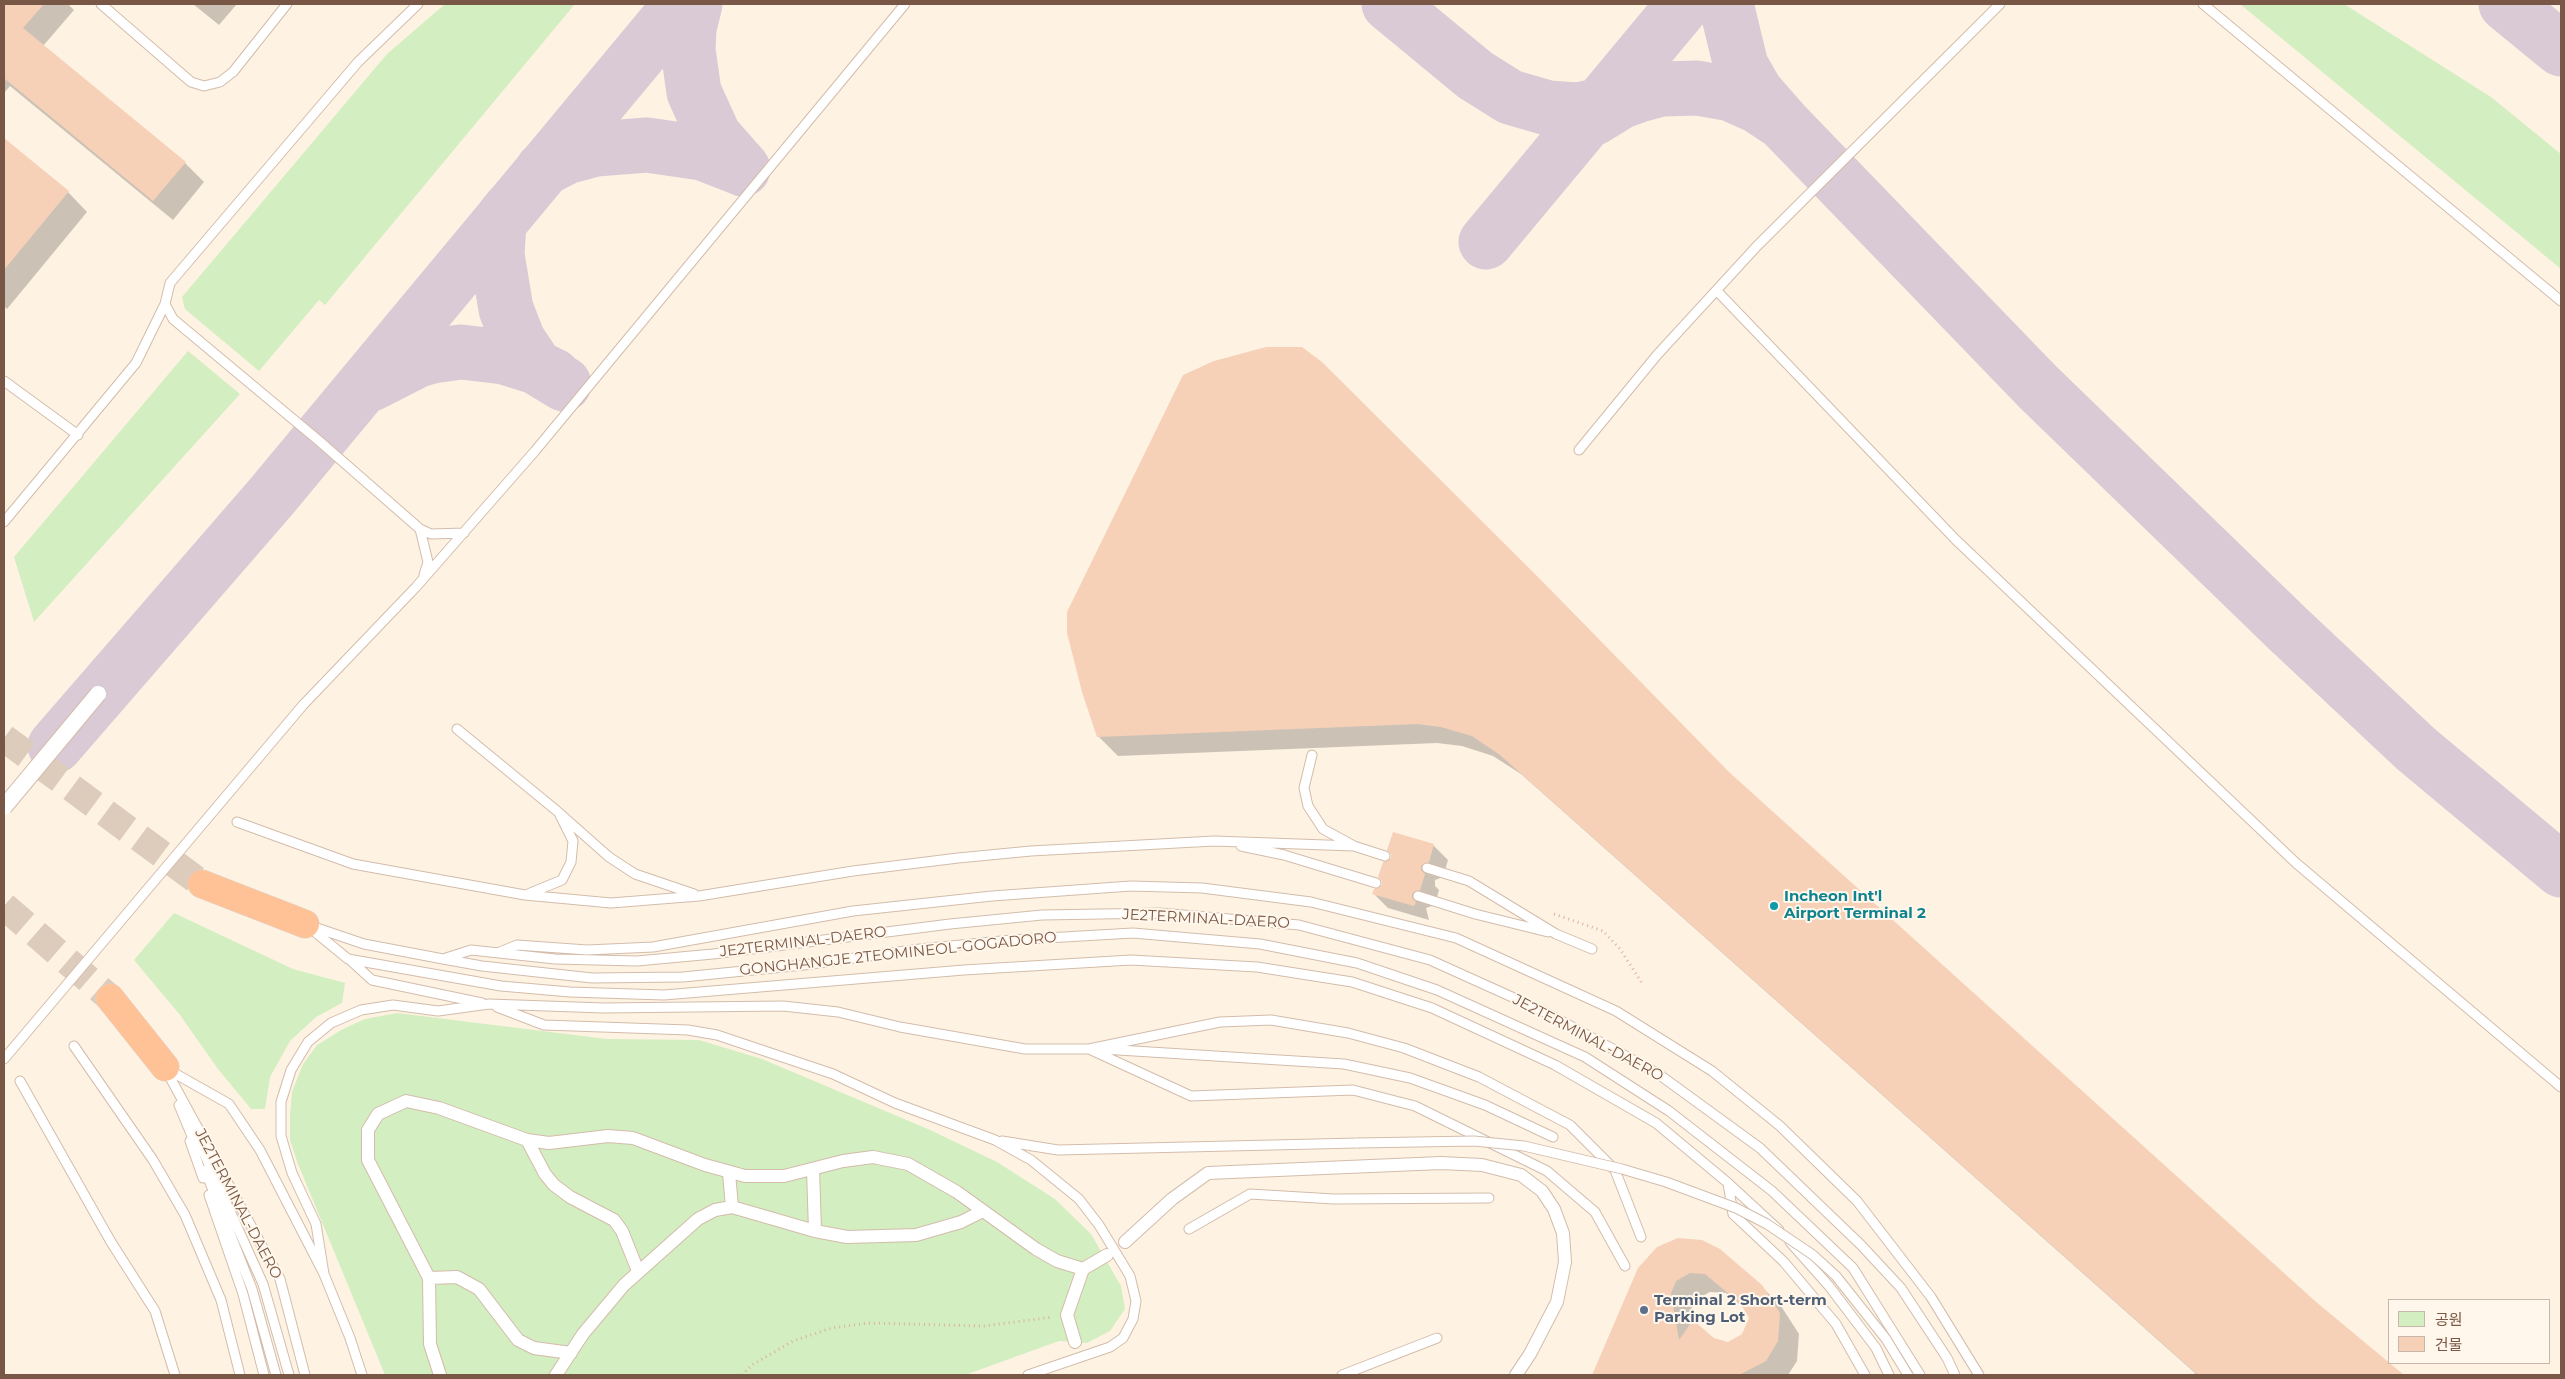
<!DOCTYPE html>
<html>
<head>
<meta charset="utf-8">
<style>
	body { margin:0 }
	#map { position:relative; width:2565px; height:1379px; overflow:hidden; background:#fef3e3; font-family:Montserrat,"Noto Sans KR",sans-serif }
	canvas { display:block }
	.frame { position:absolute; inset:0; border:5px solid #795746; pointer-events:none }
	.legend { position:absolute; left:2388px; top:1299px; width:162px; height:65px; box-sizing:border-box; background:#fff7eb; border:1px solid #c9b7a9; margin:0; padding:6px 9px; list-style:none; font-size:15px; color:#795746 }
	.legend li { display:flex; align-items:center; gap:10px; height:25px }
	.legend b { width:25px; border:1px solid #c9b7a9 }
</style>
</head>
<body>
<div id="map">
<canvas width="2565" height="1379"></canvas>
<div class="frame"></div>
<ul class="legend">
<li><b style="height:14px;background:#d3eec0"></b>공원</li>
<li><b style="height:14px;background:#f7d0b8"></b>건물</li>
</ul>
</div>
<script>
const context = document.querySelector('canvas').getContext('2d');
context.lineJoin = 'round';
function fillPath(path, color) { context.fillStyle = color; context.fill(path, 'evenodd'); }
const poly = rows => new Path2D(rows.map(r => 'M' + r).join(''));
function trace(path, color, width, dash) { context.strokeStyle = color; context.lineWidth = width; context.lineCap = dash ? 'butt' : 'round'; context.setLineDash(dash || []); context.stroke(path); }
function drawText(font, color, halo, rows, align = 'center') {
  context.font = font + ' Montserrat,sans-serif'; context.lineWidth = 4; context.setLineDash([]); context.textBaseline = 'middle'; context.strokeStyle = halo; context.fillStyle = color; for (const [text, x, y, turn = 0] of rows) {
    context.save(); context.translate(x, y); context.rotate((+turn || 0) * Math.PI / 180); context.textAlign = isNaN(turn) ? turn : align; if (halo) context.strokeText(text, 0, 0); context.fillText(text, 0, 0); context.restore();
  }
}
fillPath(poly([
	[445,4,575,4,325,305,319,300,259,371,185,309,182,297,387,54],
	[2240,4,2344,4,2491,97,2561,154,2561,269],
	[188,351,240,394,34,622,14,557],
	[174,913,293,969,345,983,342,1003,316,1017,290,1041,270,1077,265,1109,251,1109,218,1069,180,1015,134,960],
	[397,1013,607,1039,699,1040,762,1059,928,1129,997,1162,1055,1199,1091,1234,1121,1286,1125,1309,1110,1331,1087,1343,1059,1341,965,1375,385,1375,298,1164,290,1140,290,1116,292,1092,303,1064,317,1045,343,1029,365,1019]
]), '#d3eec0');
fillPath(poly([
	[4,4,68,4,74,10,43,46,185,163,204,182,173,220,10,86,4,93],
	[193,4,237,4,219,25],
	[4,140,68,192,87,212,7,309,4,306],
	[1068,633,1732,777,2314,1302,2402,1375,2194,1375,2195,1373,1521,774,1493,756,1462,746,1437,743,1118,756,1098,736],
	[1393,834,1434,846,1448,860,1443,877,1435,880,1435,886,1439,890,1435,905,1426,908,1429,920,1388,908,1374,894,1383,886,1392,859],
	[1658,1248,1761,1286,1781,1306,1799,1334,1797,1361,1788,1375,1593,1375,1639,1269],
	[1710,1292,1726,1293,1746,1310,1751,1318,1743,1335,1729,1343,1713,1339,1692,1325,1690,1313,1695,1300]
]), '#0003');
trace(poly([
	[695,4,689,28,688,50,694,92,714,136,743,169],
	[1389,4,1475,75,1510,97,1548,108,1578,110,1622,100],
	[1726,4,1741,66,1756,92,1784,124,2038,387,2289,630,2416,749,2561,870],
	[2506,4,2561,49],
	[1594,118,1620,102,1639,95,1662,89,1697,88,1731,94,1758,106,1779,120],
	[543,169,566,157,596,149,647,145,702,153,743,169],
	[510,209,499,223,497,255,506,309,518,340,536,367,564,384],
	[1486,242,1684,4],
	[371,384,418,360,432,356,461,352,504,357,536,367,554,376],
	[55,746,271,497,681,4]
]), '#dacad6', 55);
fillPath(poly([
	[4,4,44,4,23,28,186,162,153,201,4,78],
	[4,138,69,191,4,270],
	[1266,347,1302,347,1322,362,1538,577,1729,772,2315,1301,2404,1375,2198,1375,1500,755,1472,736,1441,727,1417,724,1097,737,1082,692,1067,633,1067,612,1183,375,1214,361],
	[1393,832,1434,844,1429,862,1421,866,1421,870,1425,874,1420,890,1412,894,1412,898,1416,902,1414,906,1372,894,1374,889,1382,885,1382,881,1378,877,1383,862,1391,858,1391,854,1387,850],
	[1678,1238,1702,1240,1720,1249,1762,1285,1780,1313,1778,1341,1766,1361,1739,1375,1592,1375,1638,1268,1657,1247],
	[1690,1273,1705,1274,1741,1304,1749,1318,1742,1334,1728,1342,1714,1338,1693,1320,1679,1340,1671,1293,1676,1281]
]), '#f7d0b8');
trace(poly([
	[4,738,202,884],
	[4,906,110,998]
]), '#ddccbc', 28, [28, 14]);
const service = poly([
	[101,4,191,82,204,86,220,82,233,72,287,4],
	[2203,4,2561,301],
	[1717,291,1956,540,2296,863,2561,1087],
	[165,304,173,319,318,440,420,529,431,534,464,533],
	[4,381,78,435],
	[1579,450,1657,355,1757,246,2000,4],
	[4,522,136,363,165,304,170,283,358,62,418,4],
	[420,529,428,562,424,575],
	[457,729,557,811,609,857,635,874,694,894],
	[1312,755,1304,788,1308,806,1323,829,1354,846,1385,856],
	[237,822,353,864,525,895,611,903,699,896,853,871,958,858,1031,851,1214,841,1354,846],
	[1241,846,1284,855,1376,883],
	[1427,868,1469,881,1556,934,1592,949],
	[528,894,562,880,571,862,573,841,560,815],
	[1418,896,1475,914,1548,932],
	[308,925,364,944,443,959,482,966,592,978,683,977,804,965,920,949,1012,940,1133,933,1260,944,1357,963,1437,990,1585,1057,1669,1111,1772,1191,1853,1268,1920,1375],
	[309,927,348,959,501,986,570,992,664,995,964,970,1131,960,1257,967,1352,982,1432,1008,1555,1065,1656,1123,1728,1183,1779,1230],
	[500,952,517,945,587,950,653,947,853,911,992,896,1131,886,1202,888,1311,902,1456,938,1616,1011,1712,1071,1780,1126,1857,1201,1931,1297,1979,1375],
	[446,958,471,950,555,959,637,961,713,954,950,924,1042,915,1160,913,1299,925,1430,960,1543,1011,1657,1073,1760,1148,1861,1245,1901,1288,1947,1358,1955,1375],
	[350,960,372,980,482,1003],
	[497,1007,544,1025,688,1030,717,1035,833,1074,895,1103,995,1140,1031,1160,1079,1199,1099,1225,1130,1276,1136,1301,1133,1319,1123,1338,1110,1347,1028,1375],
	[74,1046,153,1160,185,1215,221,1300,240,1375],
	[1089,1049,1191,1096,1353,1090,1415,1106,1547,1171,1595,1212,1625,1266],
	[1102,1049,1344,1064,1410,1078,1485,1105,1553,1137],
	[4,1059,303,705,416,587,535,451,905,4],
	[167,1069,229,1104,260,1150,324,1274,350,1338,362,1375],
	[166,1070,280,1279,305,1375],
	[20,1081,111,1242,155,1311,175,1375],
	[179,1105,196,1146],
	[197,1138,263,1284,289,1375],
	[190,1141,203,1178],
	[1002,1141,1058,1150,1358,1143],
	[205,1170,252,1289,276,1375],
	[1728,1183,1733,1214,1784,1262,1836,1324,1865,1375],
	[209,1195,243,1294,264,1375],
	[1189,1229,1250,1194,1334,1199,1489,1198],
	[1790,1242,1829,1286,1876,1348,1889,1375],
	[324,1274,316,1224,292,1173,281,1136,281,1102,291,1070,308,1042,331,1023,361,1010,393,1005,438,1011,489,1004,604,1008,783,1006,838,1012,900,1027,1025,1049,1089,1049,1220,1022,1271,1020,1348,1033,1404,1048,1479,1077,1570,1125,1615,1170,1641,1237],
	[1342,1375,1437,1338]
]);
const pedestrian = poly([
	[527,1140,545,1174,554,1185,570,1197,614,1220,622,1231,638,1271],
	[813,1169,815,1231],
	[729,1173,732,1207],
	[1125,1242,1172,1199,1208,1173,1441,1163,1482,1165,1521,1175,1542,1191,1554,1209,1563,1233,1565,1262,1557,1302,1530,1354,1516,1375],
	[429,1278,457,1277,479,1289,518,1340,534,1348,571,1353],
	[1075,1342,1067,1315,1083,1269,1107,1255],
	[440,1375,430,1344,429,1278,368,1160,368,1130,378,1114,406,1101,439,1108,527,1140,549,1143,608,1136,633,1138,705,1165,745,1176,784,1176,843,1161,873,1157,908,1164,957,1192,1036,1249,1057,1261,1083,1269],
	[556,1375,583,1334,624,1285,698,1219,715,1210,732,1207,815,1231,847,1237,916,1235,961,1222,983,1211]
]);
const trunk = poly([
	[202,884,305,924],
	[110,998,165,1067]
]);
trace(service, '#d3bcab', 11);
trace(pedestrian, '#d3bcab', 14);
trace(trunk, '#dcd3cf', 29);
trace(poly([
	[1554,914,1603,931,1620,949,1642,983],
	[742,1375,752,1365,793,1341,832,1328,868,1323,984,1326,1053,1317]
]), '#dcb39b', 3, [1, 4]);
trace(service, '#fff', 9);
trace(pedestrian, '#fff', 12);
trace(trunk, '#ffc296', 28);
const serviceBridge = poly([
	[1358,1143,1474,1141,1524,1146,1622,1169,1666,1182,1736,1208,1767,1224,1813,1255,1836,1276,1886,1339,1908,1375]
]);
const minorBridge = poly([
	[4,807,98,694]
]);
trace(serviceBridge, '#d3bcab', 11, []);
trace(minorBridge, '#d3bcab', 18, []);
trace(serviceBridge, '#fff', 9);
trace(minorBridge, '#fff', 16);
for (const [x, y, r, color] of [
	[1774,906,5,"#0f9aa8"],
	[1644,1310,5,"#5c6f8a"]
]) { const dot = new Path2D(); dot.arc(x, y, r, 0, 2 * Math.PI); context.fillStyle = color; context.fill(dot); trace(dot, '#fff7eb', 2); }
drawText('bold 15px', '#0d838f', '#fff7eb', [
	["Incheon Int'l",1784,897],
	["Airport Terminal 2",1784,914]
], 'left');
drawText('15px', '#795746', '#fff7eb', [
	["JE2TERMINAL-DAERO",1206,919,3],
	["JE2TERMINAL-DAERO",803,942,-7],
	["GONGHANGJE 2TEOMINEOL-GOGADORO",898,954,-6],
	["JE2TERMINAL-DAERO",1588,1038,28],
	["JE2TERMINAL-DAERO",238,1204,62]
]);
drawText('bold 15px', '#4e5e75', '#fff7eb', [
	["Terminal 2 Short-term",1654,1301],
	["Parking Lot",1654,1318]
], 'left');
</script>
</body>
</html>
